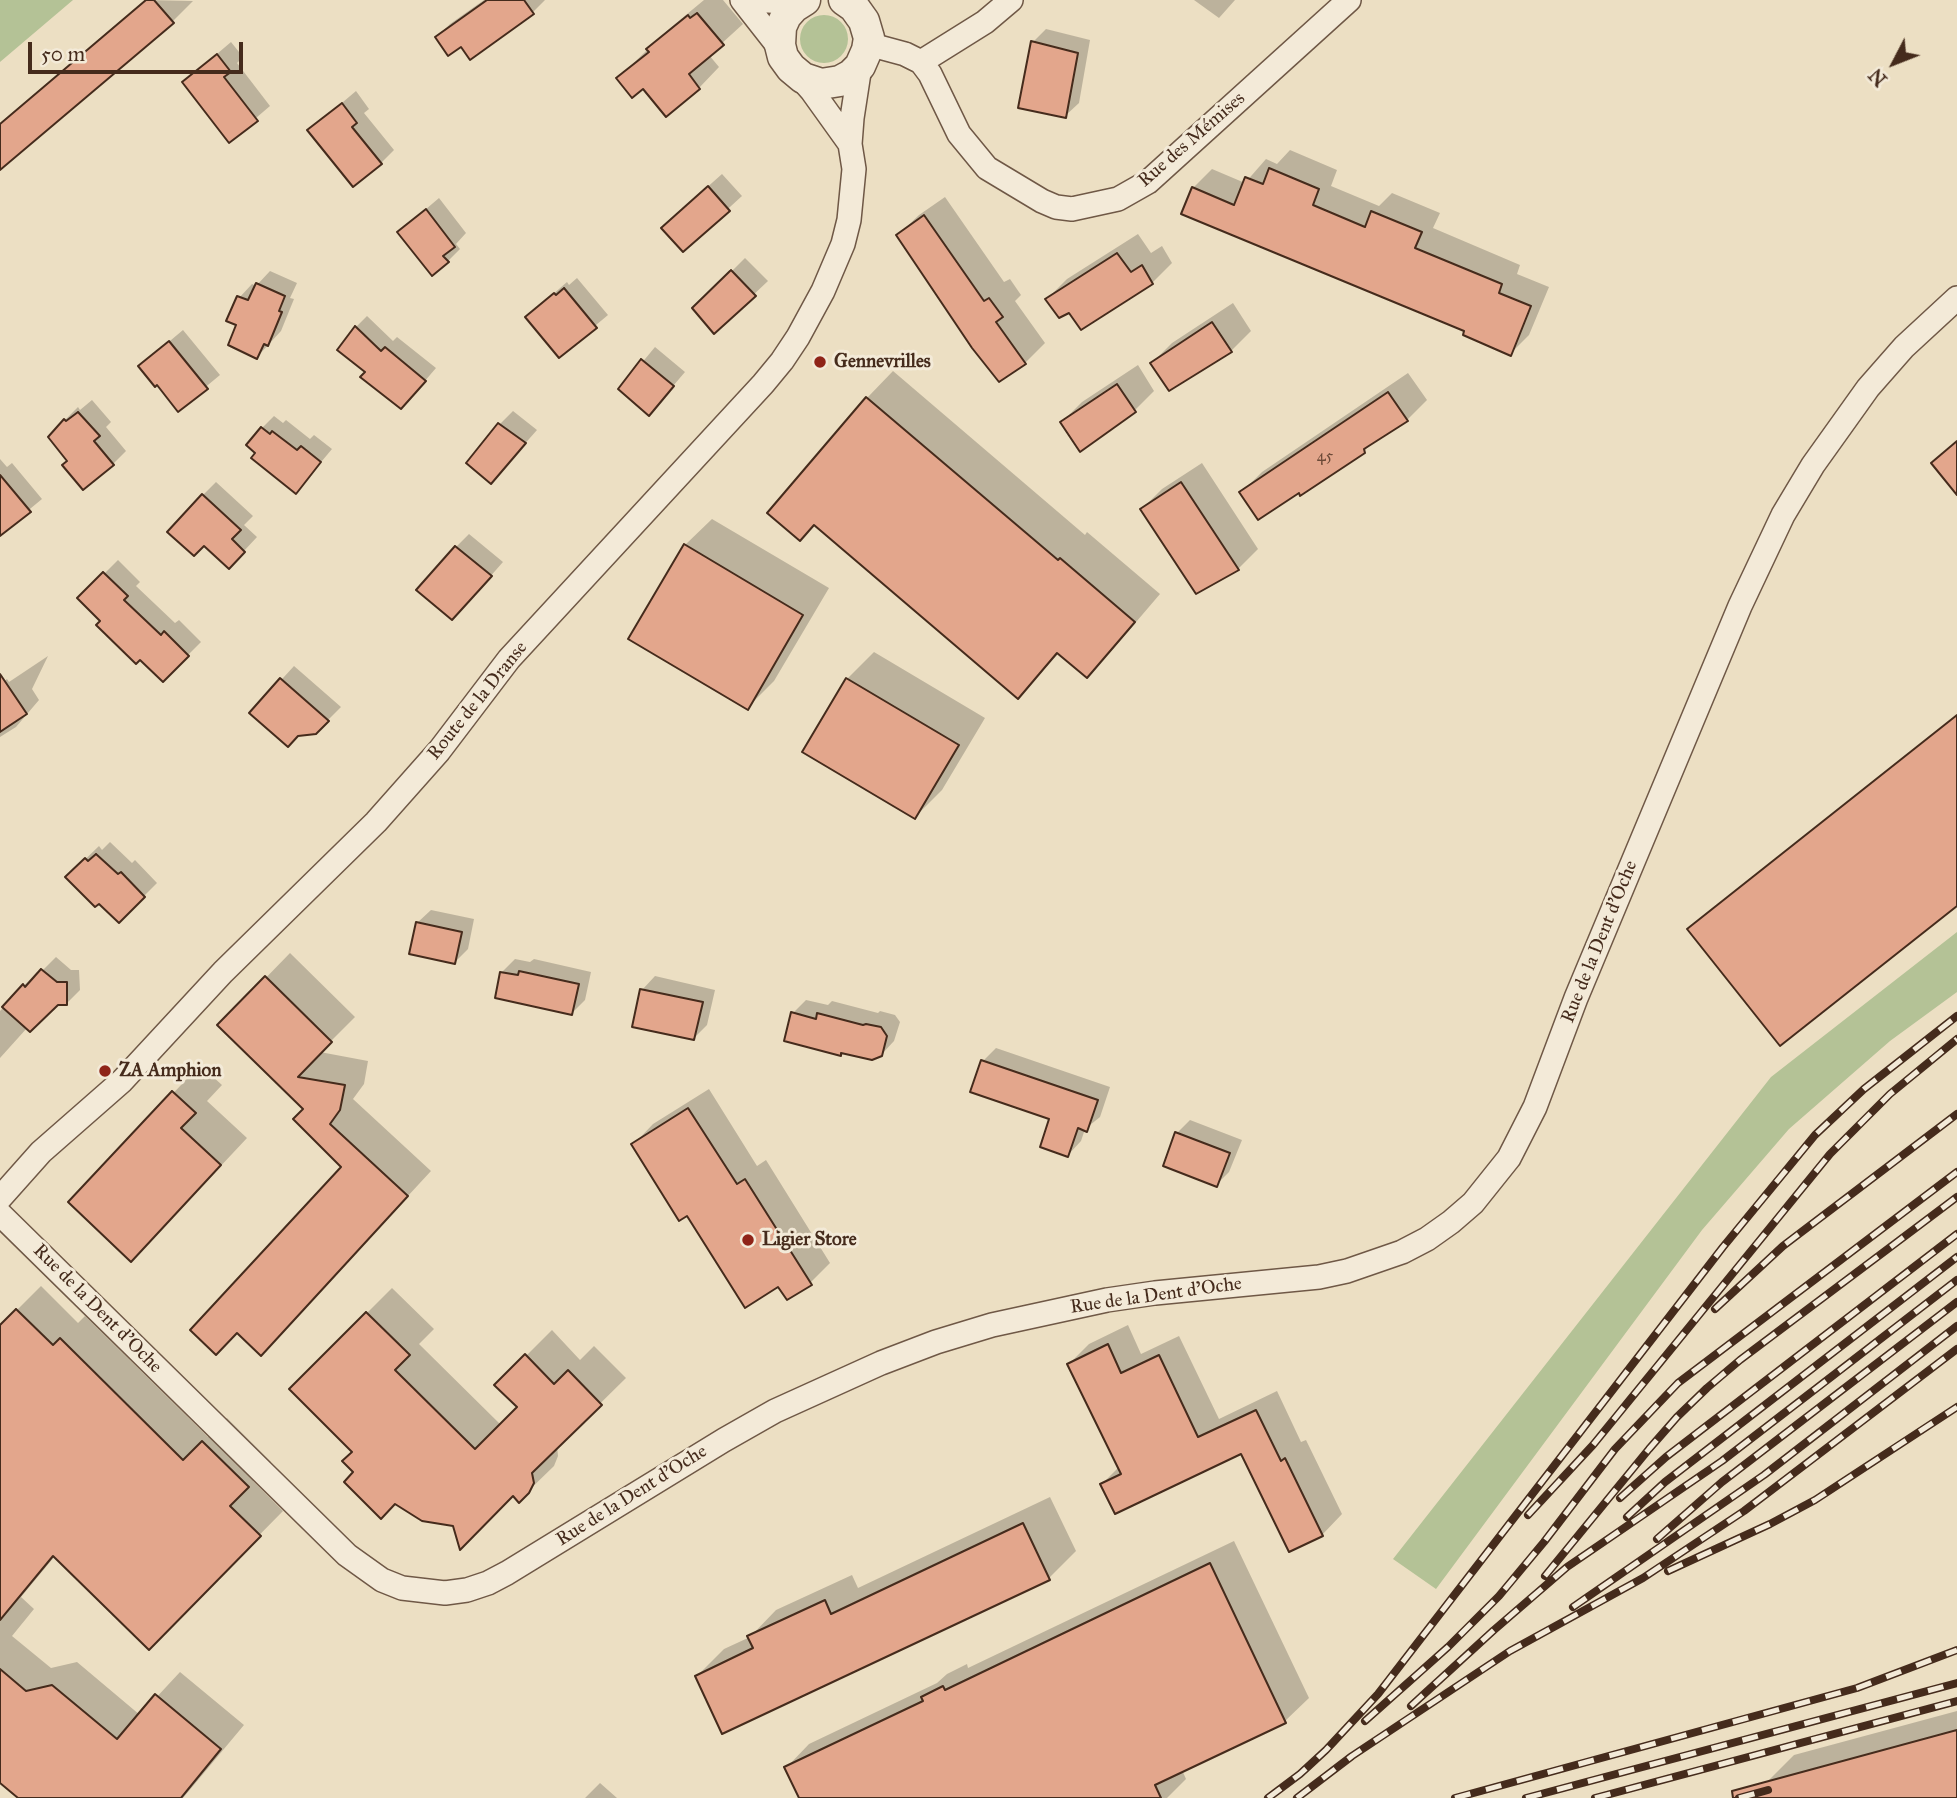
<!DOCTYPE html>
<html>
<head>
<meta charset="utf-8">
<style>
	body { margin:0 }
	#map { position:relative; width:1957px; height:1798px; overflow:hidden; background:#ecdfc3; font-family:"IM FELL Great Primer",serif }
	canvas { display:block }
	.north { position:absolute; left:1859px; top:28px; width:70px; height:70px; -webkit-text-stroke:5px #f3ead8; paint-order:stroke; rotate:228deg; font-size:19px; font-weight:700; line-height:28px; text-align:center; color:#452b1c }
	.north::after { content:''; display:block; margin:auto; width:24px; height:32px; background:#452b1c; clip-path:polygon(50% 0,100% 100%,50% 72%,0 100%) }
	.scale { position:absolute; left:28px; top:42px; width:215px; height:32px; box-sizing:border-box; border:4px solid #452b1c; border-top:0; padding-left:9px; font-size:21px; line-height:24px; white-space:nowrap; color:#452b1c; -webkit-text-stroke:5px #f3ead8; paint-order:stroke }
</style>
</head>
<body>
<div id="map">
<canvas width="1957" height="1798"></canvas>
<div class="north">N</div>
<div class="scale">50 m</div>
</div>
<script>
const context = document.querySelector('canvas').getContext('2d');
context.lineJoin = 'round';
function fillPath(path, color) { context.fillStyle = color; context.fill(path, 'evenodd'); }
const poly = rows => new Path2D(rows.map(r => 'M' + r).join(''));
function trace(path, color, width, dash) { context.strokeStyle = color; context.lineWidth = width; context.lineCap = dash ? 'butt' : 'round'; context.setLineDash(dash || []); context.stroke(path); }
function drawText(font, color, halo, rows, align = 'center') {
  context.font = font + ' "IM FELL Great Primer",serif'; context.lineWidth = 6; context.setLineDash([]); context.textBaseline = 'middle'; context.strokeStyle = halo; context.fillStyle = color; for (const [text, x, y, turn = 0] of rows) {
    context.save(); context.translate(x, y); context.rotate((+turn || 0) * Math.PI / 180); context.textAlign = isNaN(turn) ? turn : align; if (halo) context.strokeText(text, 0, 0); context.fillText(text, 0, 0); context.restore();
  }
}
fillPath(poly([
	[0,0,73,0,0,62],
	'800 39a24 24 0 1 1 48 0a24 24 0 1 1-48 0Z',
	[1957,932,1957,992,1890,1041,1789,1129,1702,1230,1436,1589,1393,1559,1771,1077]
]), '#b4c296');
fillPath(poly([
	[145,0,193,1,173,21,0,167,0,123],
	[484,0,545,0,533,12,461,45,437,37,450,24],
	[704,0,723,0,743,24,709,55,719,67,699,88,666,114,644,87,618,78,669,29],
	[1194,0,1235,0,1219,18],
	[1046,29,1090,40,1079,103,1065,116,1033,42],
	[231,42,243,57,237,63,270,106,229,141,184,82],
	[356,91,369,109,364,113,394,150,381,163,310,130],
	[1290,150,1337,170,1331,186,1379,206,1392,193,1440,213,1433,228,1520,265,1517,274,1549,287,1529,335,1510,354,1193,188,1212,169,1245,183,1266,159,1277,164],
	[722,174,742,196,684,249,676,215],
	[945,197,1004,282,1010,279,1021,295,1015,301,1045,343,1025,363,898,235,919,215],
	[439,198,466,233,456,244,460,249,448,261,399,232],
	[1138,234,1151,253,1162,246,1172,263,1152,283,1069,311,1047,299,1067,279],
	[745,258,768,281,714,332,694,309],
	[270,271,297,283,290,298,294,299,281,331,257,357,239,324,239,298,252,284,256,286],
	[577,278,608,315,559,356,527,317,567,282,569,285],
	[1233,303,1251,331,1231,351,1152,363,1172,343],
	[367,316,393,341,397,337,436,368,412,396,368,371,356,327],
	[183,330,220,375,179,409,157,383,140,366],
	[655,347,685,372,649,414,621,388],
	[1138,365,1154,391,1134,411,1062,422,1082,402],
	[893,371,1085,535,1087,532,1160,594,1113,649,1087,676,1059,653,1018,697,816,524,800,539,769,512,867,398],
	[1408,373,1427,400,1407,420,1376,440,1364,451,1299,490,1241,493,1262,472],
	[92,400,111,422,106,427,126,451,113,464,70,461,65,420,78,407,80,410],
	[513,411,537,430,491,482,499,425],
	[274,416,283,423,286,420,310,439,314,435,332,449,296,492,258,452,262,428],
	[0,459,7,467,12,463,42,499,2,532,0,530],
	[1202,463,1258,549,1238,569,1142,509,1162,489],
	[216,482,253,516,244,525,257,537,229,567,203,495],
	[712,519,829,588,774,681,747,708,685,545],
	[469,534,503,562,465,605,456,547],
	[118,560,140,582,136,586,175,623,179,620,201,642,163,680,80,598],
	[874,652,985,718,942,790,915,817,847,679],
	[48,656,32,689,39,700,16,727,0,737,0,684,7,679,9,682],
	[294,666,341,707,315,733,251,713],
	[110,842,132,863,135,860,157,883,119,921,67,877,99,846,102,850],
	[431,910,474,919,468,949,455,962,417,923],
	[290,953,355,1017,320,1052,368,1061,364,1084,353,1099,431,1171,285,1329,344,1166,305,1109,220,1025],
	[56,957,71,970,79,970,80,990,67,1003,57,1003,27,1028,0,1058,0,1011,37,972,39,974],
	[515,959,530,962,534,959,591,972,585,1000,572,1013,502,972],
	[655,976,715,990,707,1025,694,1038,642,990],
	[806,1000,828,1005,832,1001,878,1013,880,1011,895,1015,900,1022,894,1041,881,1055,793,1013],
	[996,1048,1110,1087,1100,1117,1085,1129,1081,1141,1068,1155,1051,1118,983,1061],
	[200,1065,222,1085,207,1101,247,1138,158,1233,70,1202],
	[709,1089,757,1166,766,1160,830,1263,810,1283,779,1284,687,1214,633,1145,653,1124],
	[1190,1120,1242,1140,1229,1172,1216,1185,1177,1133],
	[41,1286,78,1323,85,1316,208,1437,227,1418,271,1462,253,1481,283,1511,149,1647,55,1556,21,1597,34,1609,12,1636,51,1668,77,1662,140,1715,180,1672,244,1725,183,1798,22,1798,0,1779,0,1327],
	[392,1288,434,1329,419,1344,501,1425,519,1407,497,1385,552,1330,580,1360,594,1346,626,1378,557,1446,558,1456,554,1466,519,1500,513,1494,454,1524,355,1472,354,1452,291,1389],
	[1128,1325,1141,1354,1179,1336,1219,1419,1277,1391,1301,1442,1306,1440,1342,1514,1322,1535,1242,1451,1102,1484,1119,1467,1069,1364,1089,1344],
	[1050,1497,1076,1551,1049,1578,723,1732,697,1676,724,1649,750,1637,776,1610,852,1575,858,1588],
	[1234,1541,1309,1698,1285,1721,1182,1770,1186,1779,1167,1798,801,1798,786,1768,809,1744,937,1683,947,1674,967,1664,968,1668],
	[1957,1711,1957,1798,1772,1798,1767,1782,1794,1755],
	[600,1783,617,1798,585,1798]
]), '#0003');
const building = poly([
	[146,0,154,0,174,23,0,170,0,124,146,0],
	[487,0,524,0,534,14,470,60,461,47,448,56,435,37,487,0],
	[697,13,724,45,689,74,700,89,666,117,643,89,632,98,616,78,649,52,646,49,688,15,690,18,697,13],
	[1031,41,1078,53,1066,118,1018,108,1031,41],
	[217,54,231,72,224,77,258,121,229,143,182,82,217,54],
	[342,103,357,123,352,127,382,164,353,187,307,130,342,103],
	[1269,168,1319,189,1313,205,1365,227,1371,211,1422,232,1415,248,1502,284,1499,293,1531,306,1511,356,1463,335,1464,331,1181,214,1192,187,1234,205,1245,177,1263,184,1269,168],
	[708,186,730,211,683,252,661,228,708,186],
	[426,209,455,247,443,256,449,262,432,276,397,232,426,209],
	[924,215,984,301,989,298,1003,317,996,322,1026,364,999,382,972,348,896,235,924,215],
	[1117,253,1131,272,1142,265,1153,284,1081,330,1069,313,1059,318,1045,299,1117,253],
	[731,270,756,296,714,334,692,308,731,270],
	[256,283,285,296,279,311,282,312,268,346,264,344,257,359,228,345,236,325,226,321,237,296,248,300,256,283],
	[564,288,597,328,559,358,525,317,554,293,556,295,564,288],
	[1212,322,1232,352,1169,391,1150,363,1212,322],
	[355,326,381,351,385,347,426,381,401,409,360,377,365,372,337,350,355,326],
	[169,341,208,389,178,412,157,385,155,387,138,366,169,341],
	[641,359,674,386,649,416,618,389,641,359],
	[1117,384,1136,412,1080,452,1060,422,1117,384],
	[1388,392,1408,421,1364,449,1365,453,1300,496,1299,493,1258,520,1239,492,1388,392],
	[866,397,1058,560,1060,558,1135,622,1087,678,1057,653,1018,699,814,525,800,541,767,513,866,397],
	[78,412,100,436,94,441,114,465,83,490,62,465,67,461,48,437,64,419,66,421,78,412],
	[498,423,526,443,491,484,466,463,498,423],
	[261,427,270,434,272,431,297,450,301,446,321,462,296,494,251,458,255,453,246,445,261,427],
	[1957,441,1957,495,1931,463,1957,441],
	[0,475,31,512,0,536,0,475],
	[1181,482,1239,570,1196,594,1140,509,1181,482],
	[202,494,241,530,232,539,245,552,229,569,204,546,194,556,167,532,202,494],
	[684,544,803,615,748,710,628,639,684,544],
	[455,546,492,576,452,620,416,590,455,546],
	[103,572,128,596,124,600,161,635,164,631,189,656,163,682,140,660,136,664,96,625,100,621,77,598,103,572],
	[0,674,27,714,0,732,0,674],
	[280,678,329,721,316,734,298,736,288,747,249,713,280,678],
	[846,678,959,745,915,819,802,752,846,678],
	[1957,715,1957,906,1780,1046,1687,929,1957,715],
	[96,854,118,874,121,872,145,897,119,923,99,904,95,907,65,877,85,858,88,861,96,854],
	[416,922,462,932,455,964,409,954,416,922],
	[41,969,57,982,67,982,67,1005,58,1005,30,1032,2,1007,23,984,25,987,41,969],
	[519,971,579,984,572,1015,495,998,500,972,518,975,519,971],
	[265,976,332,1042,298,1077,345,1085,340,1110,330,1124,408,1196,261,1356,237,1333,216,1355,190,1330,341,1167,293,1119,303,1109,217,1025,265,976],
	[640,989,703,1002,694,1040,632,1027,640,989],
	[791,1012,816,1019,817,1013,863,1025,866,1024,881,1027,887,1036,882,1056,872,1060,841,1053,841,1056,784,1041,791,1012],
	[981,1060,1098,1100,1087,1132,1078,1128,1068,1157,1040,1147,1049,1119,970,1092,981,1060],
	[172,1091,196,1113,181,1128,221,1165,131,1262,68,1202,172,1091],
	[688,1108,737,1184,745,1179,812,1285,787,1300,778,1287,745,1308,687,1216,679,1221,631,1144,688,1108],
	[1175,1132,1230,1153,1217,1187,1163,1166,1175,1132],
	[16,1309,53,1345,60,1338,183,1460,202,1441,249,1487,230,1506,261,1536,149,1650,53,1556,0,1620,0,1325,16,1309],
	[366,1312,410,1355,395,1370,475,1449,517,1407,494,1385,525,1354,554,1384,568,1370,602,1405,532,1473,534,1483,529,1493,519,1503,513,1496,460,1550,453,1526,422,1521,395,1504,381,1519,344,1482,353,1472,342,1461,352,1452,289,1389,366,1312],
	[1108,1344,1121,1373,1159,1355,1198,1437,1256,1410,1281,1461,1285,1458,1323,1536,1289,1552,1241,1454,1115,1514,1100,1484,1121,1474,1067,1364,1108,1344],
	[1023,1523,1050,1580,722,1734,695,1676,753,1648,747,1636,825,1600,831,1614,1023,1523],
	[1210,1563,1286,1723,1155,1785,1161,1798,799,1798,784,1767,923,1701,921,1697,943,1686,945,1690,1210,1563],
	[0,1669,26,1691,52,1685,117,1739,155,1694,221,1749,181,1798,18,1798,0,1783,0,1669],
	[1957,1730,1957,1798,1733,1798,1732,1791,1957,1730]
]);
fillPath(building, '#e3a68c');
trace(building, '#452b1c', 2);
const minor = poly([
	[742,0,782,51],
	[754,0,798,3],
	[868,44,905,54,921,62,930,74,959,134,987,168,1042,201,1056,207,1072,209,1118,199,1148,182,1349,0],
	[921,62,985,22,1011,0],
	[798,75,812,91,850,144],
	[0,1198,41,1152,122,1081,223,972,376,822,439,751,509,659,763,384,782,361,798,337,823,291,843,244,849,220,854,169,850,144,852,118,860,66],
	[0,1214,347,1555,382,1580,402,1588,445,1593,467,1590,488,1583,507,1573,724,1440,775,1411,881,1363,936,1342,992,1325,1107,1300,1155,1293,1319,1277,1347,1271,1402,1252,1427,1239,1451,1222,1473,1203,1509,1158,1535,1107,1576,998,1740,606,1783,515,1813,465,1868,388,1904,347,1957,298]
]);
const tertiary = poly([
	[805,0,794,7,786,16,781,27,780,45,783,57,791,68,803,78,821,84,840,81,851,75,860,66,867,50,869,38,864,21,854,7,844,0]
]);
trace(minor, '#6f5846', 26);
trace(tertiary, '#6f5846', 33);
trace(minor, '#f3ead8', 23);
trace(tertiary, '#f3ead8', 30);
const rail = poly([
	[1715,1309,1783,1246,1957,1114],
	[1620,1498,1666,1457,1957,1234],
	[1528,1515,1593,1445,1830,1154,1890,1094,1957,1039],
	[1627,1517,1665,1482,1957,1257],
	[1657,1539,1722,1482,1957,1302],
	[1668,1571,1770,1524,1815,1500,1957,1407],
	[1545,1576,1649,1449,1677,1417,1707,1388,1740,1360,1957,1197],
	[1573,1607,1764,1475,1957,1326],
	[1411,1706,1494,1630,1567,1567,1722,1461,1957,1280],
	[1365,1721,1448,1647,1499,1596,1544,1542,1615,1449,1678,1383,1957,1172],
	[1268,1798,1300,1774,1326,1750,1378,1694,1723,1247,1815,1135,1864,1089,1957,1016],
	[1297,1798,1352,1756,1510,1651,1643,1578,1744,1511,1957,1349],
	[1455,1798,1857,1688,1957,1650],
	[1526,1798,1957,1683],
	[1595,1798,1957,1701],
	[1739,1798,1768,1790]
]);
trace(rail, '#452b1c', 8);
trace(rail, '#f3ead8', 5, [16]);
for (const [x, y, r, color] of [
	[820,362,7,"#8f2418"],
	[105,1071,7,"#8f2418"],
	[748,1240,7,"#8f2418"]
]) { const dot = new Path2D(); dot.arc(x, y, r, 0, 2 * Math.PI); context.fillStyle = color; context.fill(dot); trace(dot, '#f3ead8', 2.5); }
drawText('16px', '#6c4a38', null, [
	["45",1325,457]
]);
drawText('19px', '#452b1c', '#f3ead8', [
	["Rue des Mémises",1192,140,-41],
	["Route de la Dranse",478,701,-51],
	["Rue de la Dent d'Oche",1600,942,-68],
	["Rue de la Dent d'Oche",1156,1296,-8],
	["Rue de la Dent d'Oche",97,1309,45],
	["Rue de la Dent d'Oche",632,1496,-32]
]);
drawText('bold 19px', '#452b1c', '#f3ead8', [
	["Gennevrilles",834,362],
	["ZA Amphion",119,1071],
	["Ligier Store",762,1240]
], 'left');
</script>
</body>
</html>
